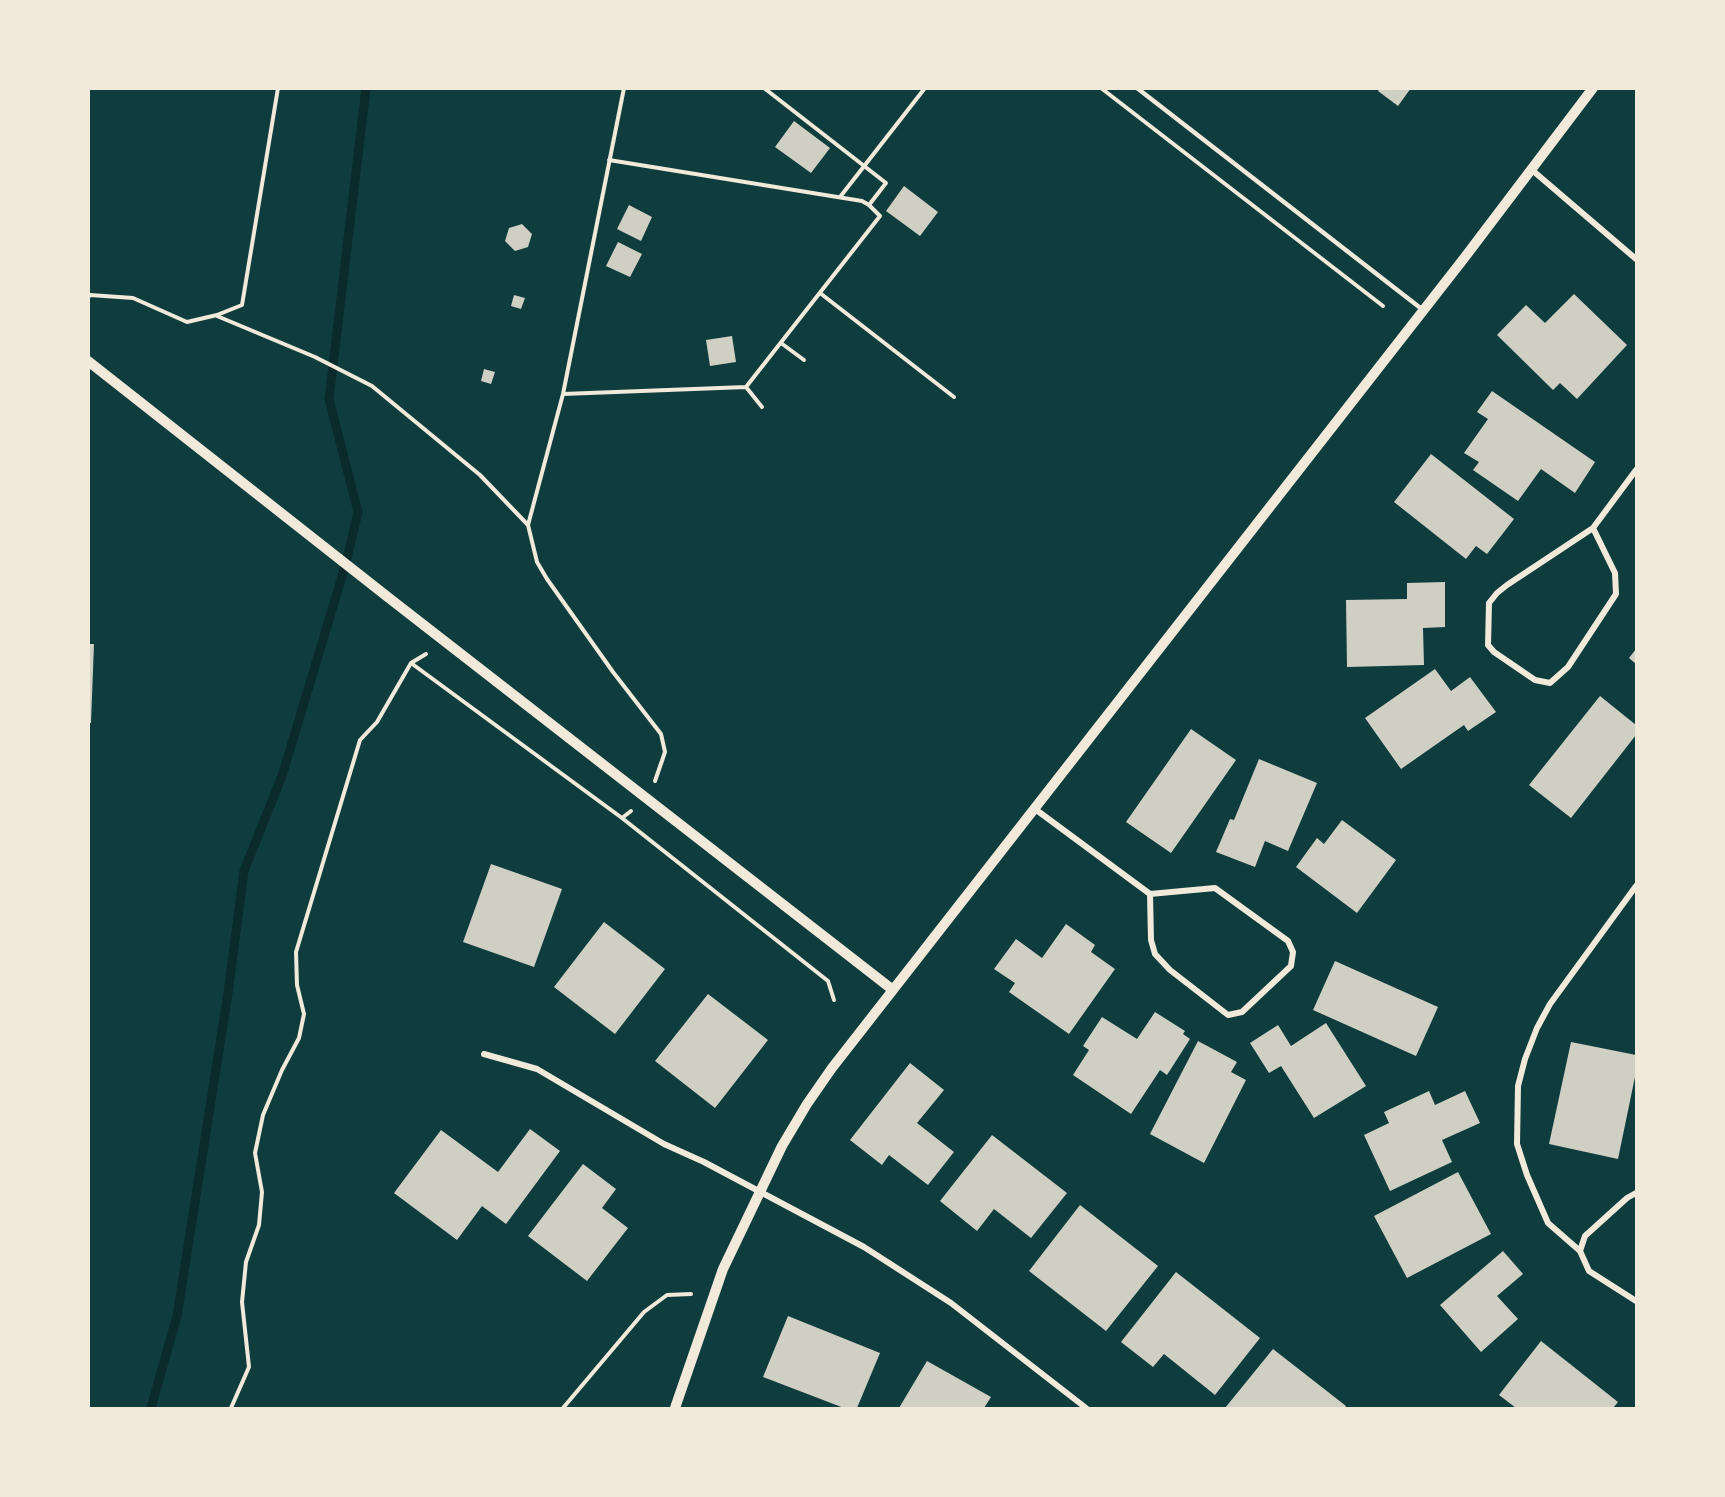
<!DOCTYPE html>
<html>
<head>
<meta charset="utf-8">
<style>
	body { margin:0 }
	#map { position:relative; width:1725px; height:1497px; overflow:hidden; background:#0f3d3e; font-family:Barlow,sans-serif }
	canvas { display:block }
	.frame { position:absolute; inset:0; border:90px solid #f1e9da; pointer-events:none }
</style>
</head>
<body>
<div id="map">
<canvas width="1725" height="1497"></canvas>
<div class="frame"></div>
</div>
<script>
const context = document.querySelector('canvas').getContext('2d');
context.lineJoin = 'round';
const poly = rows => new Path2D(rows.map(r => 'M' + r).join(''));
function trace(path, color, width, dash) { context.strokeStyle = color; context.lineWidth = width; context.lineCap = dash ? 'butt' : 'round'; context.setLineDash(dash || []); context.stroke(path); }
function fillPath(path, color) { context.fillStyle = color; context.fill(path, 'evenodd'); }
trace(poly([
	[151,1408,177,1316,228,993,244,871,282,776,346,563,358,512,329,399,366,88]
]), '#0a2a2b', 9);
fillPath(poly([
	[1380,88,1411,88,1398,106,1378,91],
	[794,121,830,148,811,173,775,147],
	[904,186,938,212,920,236,886,211],
	[629,205,652,217,641,241,617,229],
	[522,224,532,234,528,247,515,251,505,241,509,228],
	[618,242,642,254,630,277,606,266],
	[1574,294,1627,345,1577,399,1560,383,1553,390,1497,335,1526,305,1545,323],
	[514,295,525,298,521,309,511,306],
	[732,336,736,362,710,366,706,340],
	[484,369,495,372,491,384,481,381],
	[1492,391,1595,462,1575,493,1541,469,1518,501,1473,470,1479,462,1464,453,1488,419,1477,412],
	[1431,454,1514,519,1487,554,1476,546,1466,559,1394,502],
	[1445,582,1445,627,1423,628,1424,665,1347,667,1346,600,1407,599,1407,583],
	[88,644,94,644,91,723,88,723],
	[1636,649,1636,664,1629,658],
	[1435,669,1451,691,1470,677,1496,712,1468,731,1464,725,1401,769,1365,718],
	[1600,696,1636,725,1636,735,1571,818,1529,785],
	[1191,729,1236,760,1171,853,1126,822],
	[1259,759,1317,783,1288,851,1265,841,1255,867,1216,852,1230,819,1234,820],
	[1342,820,1396,860,1357,913,1296,867,1317,838,1324,844],
	[491,864,562,889,534,967,463,942],
	[604,922,665,969,615,1034,554,987],
	[1066,924,1095,945,1091,952,1115,969,1069,1034,1009,992,1015,983,994,969,1016,939,1042,958],
	[1335,961,1438,1007,1416,1056,1313,1010],
	[708,994,768,1040,715,1108,655,1061],
	[1155,1012,1185,1031,1183,1034,1190,1039,1167,1075,1160,1070,1131,1114,1073,1075,1089,1050,1083,1046,1102,1017,1137,1039],
	[1326,1023,1366,1086,1314,1118,1281,1066,1269,1073,1250,1043,1278,1025,1291,1046],
	[1198,1041,1237,1062,1231,1072,1246,1080,1204,1163,1150,1134],
	[1571,1042,1636,1055,1636,1072,1618,1159,1549,1144],
	[910,1063,944,1090,917,1123,954,1152,928,1185,889,1155,882,1165,850,1140],
	[1429,1091,1435,1105,1465,1091,1480,1123,1442,1140,1452,1162,1390,1191,1364,1135,1389,1123,1384,1112],
	[530,1129,560,1151,506,1224,482,1206,457,1240,394,1193,441,1130,498,1172],
	[992,1135,1067,1193,1031,1238,994,1209,977,1231,940,1201],
	[583,1164,616,1189,602,1208,628,1228,587,1281,528,1236],
	[1458,1172,1491,1234,1407,1278,1374,1216],
	[1080,1205,1158,1266,1106,1331,1029,1271],
	[1503,1251,1523,1274,1497,1296,1518,1319,1481,1352,1440,1305],
	[1176,1272,1260,1338,1215,1395,1164,1354,1153,1367,1121,1342],
	[788,1316,880,1353,857,1408,844,1408,763,1377],
	[1541,1341,1618,1402,1613,1408,1516,1408,1499,1395],
	[1273,1349,1346,1406,1345,1408,1225,1408],
	[927,1361,991,1397,984,1408,899,1408]
]), '#cfcfc3');
trace(poly([
	[624,88,563,394,528,525,537,562,547,579,613,672,661,734,665,752,655,781],
	[764,88,886,183,869,205],
	[1101,88,1383,306],
	[840,197,925,88],
	[820,293,954,397],
	[88,297,90,295,133,298,187,322,217,315,242,305,278,88],
	[217,316,315,357,372,386,480,475,528,525],
	[781,343,804,360],
	[746,387,762,407],
	[563,394,746,387,880,216,869,205,862,201,609,160],
	[411,663,622,818,631,811],
	[622,818,828,981,834,1000],
	[231,1408,249,1367,242,1302,246,1262,259,1225,262,1192,255,1153,263,1115,282,1070,299,1038,304,1014,297,985,296,952,360,740,377,722,411,663,426,654],
	[563,1408,644,1312,667,1295,691,1294]
]), '#f1e9da', 4);
trace(poly([
	[1137,88,1423,310]
]), '#f1e9da', 4.5);
trace(poly([
	[1532,170,1636,259],
	[1593,528,1615,573,1616,594,1568,667,1550,683,1535,680,1494,652,1488,645,1489,603,1497,593,1507,585,1593,528,1636,470],
	[1035,809,1150,894,1215,888,1288,941,1293,952,1291,966,1242,1012,1228,1015,1170,970,1155,954,1151,940,1150,894],
	[1636,886,1550,1004,1537,1028,1525,1059,1518,1086,1517,1144,1527,1175,1548,1223,1580,1251,1589,1271,1636,1301],
	[484,1054,537,1069,664,1144,704,1162,864,1247,951,1303,1086,1408],
	[1580,1251,1585,1236,1627,1198,1636,1193]
]), '#f1e9da', 6);
trace(poly([
	[88,361,389,598,893,990],
	[675,1408,723,1269,782,1146,807,1104,832,1068,1465,257,1593,88]
]), '#f1e9da', 10);
</script>
</body>
</html>
